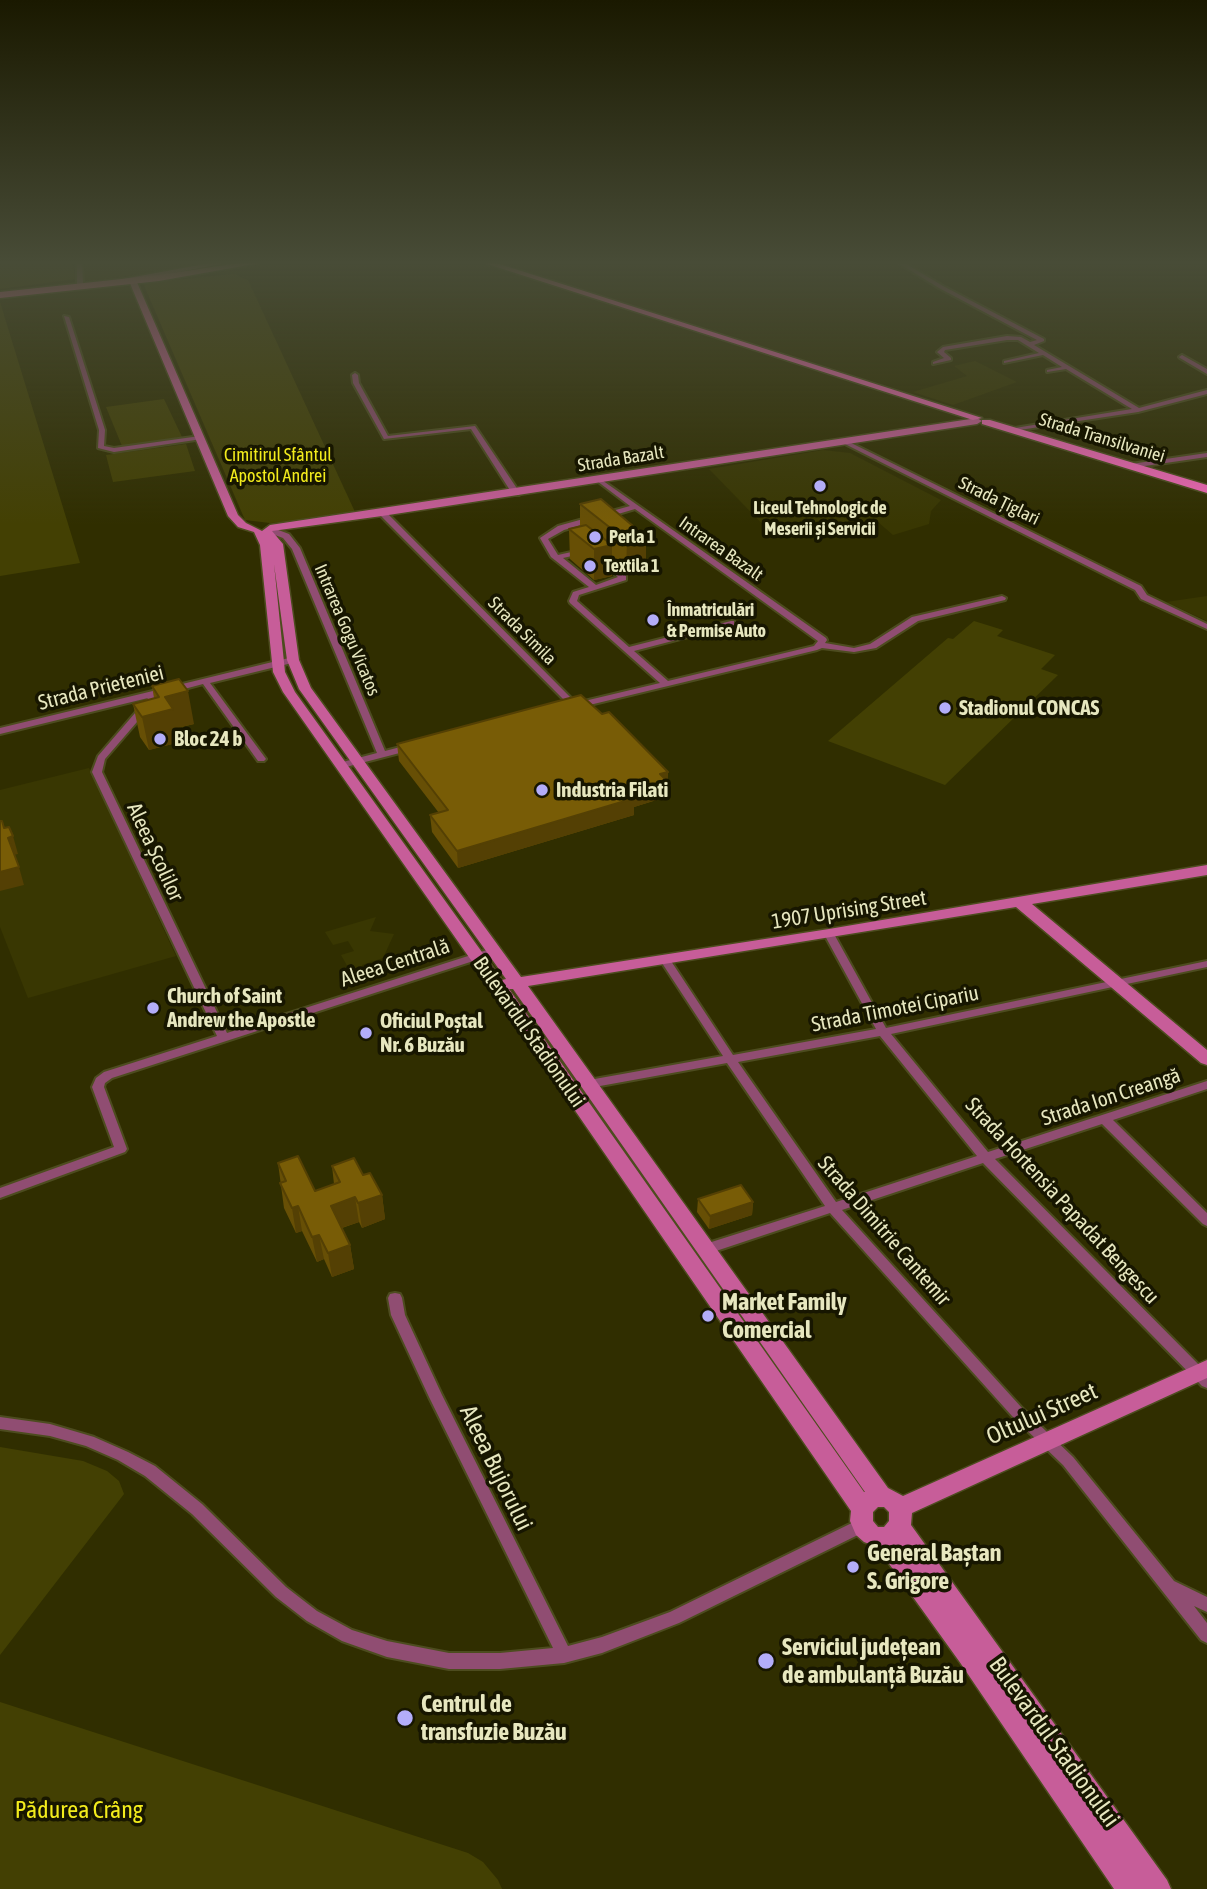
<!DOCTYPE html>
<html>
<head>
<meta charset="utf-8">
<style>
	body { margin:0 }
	canvas { display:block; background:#302e00 }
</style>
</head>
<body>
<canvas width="1207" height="1889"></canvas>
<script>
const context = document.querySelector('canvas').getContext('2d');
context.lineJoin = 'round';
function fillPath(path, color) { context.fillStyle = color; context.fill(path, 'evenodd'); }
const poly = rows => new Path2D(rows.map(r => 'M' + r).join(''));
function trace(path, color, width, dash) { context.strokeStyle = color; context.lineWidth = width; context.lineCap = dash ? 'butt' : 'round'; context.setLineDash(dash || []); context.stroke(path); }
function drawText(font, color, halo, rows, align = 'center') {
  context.font = font + ' "Asap Condensed",sans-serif'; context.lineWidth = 7; context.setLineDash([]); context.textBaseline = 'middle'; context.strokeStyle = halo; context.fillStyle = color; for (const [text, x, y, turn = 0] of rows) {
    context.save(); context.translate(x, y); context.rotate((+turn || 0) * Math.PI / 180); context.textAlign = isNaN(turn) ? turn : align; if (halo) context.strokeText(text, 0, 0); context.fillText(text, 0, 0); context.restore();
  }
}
fillPath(poly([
	[84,261,225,261,91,281,85,280],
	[975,361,1017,382,953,405,913,392,967,376,954,366],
	[823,450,850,453,941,500,931,511,929,524,893,535,878,522,774,536,709,469],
	[1207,596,1207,621,1166,602],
	[89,768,176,956,28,998,0,927,0,790],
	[376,917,370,931,394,934,383,958,362,965,364,971,353,976,341,955,354,951,348,941,333,945,325,932]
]), '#393702');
fillPath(poly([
	[0,261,73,261,75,279,0,289],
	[235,274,248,280,355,512,306,521,270,523,245,520,143,283],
	[0,302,80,563,0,576],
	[164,399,182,437,122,446,106,407],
	[186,444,195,471,113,482,106,455],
	[974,621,1003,630,997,636,1055,655,1041,669,1058,675,945,785,828,741,948,638,953,639],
	[0,1447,83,1461,107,1471,119,1481,124,1494,0,1655],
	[0,1702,468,1853,483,1862,498,1880,502,1889,0,1889]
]), '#434003');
const street = poly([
	[77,261,82,261,83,284,80,286,77,284,77,261],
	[895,261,901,261,943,286,1044,339,1044,341,1034,345,1139,408,1207,390,1207,394,1138,412,1013,431,1013,429,1015,428,1132,409,1066,369,1047,372,1047,370,1062,367,1043,355,1004,363,1004,361,1039,353,1018,340,1007,340,945,350,944,352,951,358,951,360,933,364,933,362,944,358,937,352,943,347,1007,336,1021,337,1030,342,1037,340,939,288,895,261],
	[64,316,69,317,105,430,104,446,114,448,200,436,203,438,202,439,114,452,98,448,99,430,64,316],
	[1182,355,1207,369,1207,374,1180,358,1179,357,1182,355],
	[355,373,358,375,359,383,388,436,475,426,520,493,519,495,513,495,471,429,384,439,353,383,352,375,355,373],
	[845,440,1141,586,1147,595,1207,624,1207,629,1141,599,1135,590,843,443,843,441,845,440],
	[1207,453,1207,457,1131,468,1128,466,1131,464,1207,453],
	[599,478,826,638,827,640,825,643,854,648,870,644,912,617,1002,596,1006,598,1005,600,918,621,876,648,854,652,822,648,817,650,577,708,571,707,378,513,385,511,576,703,660,683,570,603,569,601,573,592,589,587,551,557,540,538,558,526,630,506,597,481,595,480,599,478],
	[635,509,818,641,814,646,668,681,634,651,734,625,734,621,731,621,629,647,577,601,579,595,626,580,626,576,605,557,599,557,599,561,618,577,596,585,563,558,585,553,585,549,558,555,548,539,564,530,635,509],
	[267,528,273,528,289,534,300,548,385,751,412,744,417,747,415,749,342,768,337,765,339,763,377,753,292,549,283,538,267,532,267,528],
	[293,657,296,658,296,662,210,683,266,759,264,761,258,761,203,684,173,692,169,689,170,687,293,657],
	[157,690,162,693,105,759,102,772,227,1033,490,949,498,949,499,951,498,953,112,1078,105,1083,104,1087,127,1149,125,1152,0,1198,0,1188,114,1147,92,1087,96,1078,104,1072,217,1036,92,772,98,756,148,698,0,734,0,728,157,690],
	[829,931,834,934,886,1028,1207,961,1207,967,891,1034,988,1152,1207,1081,1207,1089,1113,1120,1207,1213,1207,1226,1203,1224,1102,1124,995,1159,1207,1373,1207,1388,1202,1386,983,1163,842,1210,1022,1408,1073,1457,1174,1581,1207,1597,1207,1612,1194,1606,1207,1623,1207,1643,1201,1640,1063,1465,1012,1416,830,1213,707,1254,702,1253,701,1249,702,1245,825,1206,727,1063,589,1088,585,1087,583,1084,585,1081,589,1080,723,1056,660,960,665,957,669,958,733,1055,876,1029,824,934,829,931],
	[880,1036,977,1156,836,1202,738,1062,880,1036],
	[395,1293,400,1294,402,1298,405,1315,442,1395,568,1646,602,1637,670,1612,858,1520,863,1518,868,1520,870,1525,868,1530,679,1623,602,1653,564,1663,500,1669,449,1669,387,1657,342,1641,307,1621,276,1597,192,1514,145,1476,118,1460,86,1446,50,1436,0,1429,0,1417,50,1424,94,1437,128,1452,155,1466,202,1504,286,1587,317,1611,352,1630,387,1641,449,1653,500,1653,553,1648,429,1397,391,1315,388,1298,390,1294,395,1293]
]);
const secondary = poly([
	[221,261,237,261,136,280,238,515,246,523,262,531,270,525,977,418,982,421,977,424,382,516,272,531,283,544,299,660,311,688,521,977,829,929,1207,865,1207,875,1032,904,1207,1050,1207,1065,1201,1063,1016,907,528,986,888,1488,903,1496,1207,1360,1207,1378,912,1513,911,1525,1167,1880,1171,1889,1114,1889,959,1661,877,1547,864,1542,856,1535,850,1521,851,1511,492,990,283,692,273,672,260,545,254,532,238,527,228,516,129,281,123,279,221,261],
	[274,564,287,660,299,689,506,979,502,980,295,692,285,672,274,564],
	[509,989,513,989,865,1492,864,1492,509,989],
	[878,1507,884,1507,889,1512,889,1521,884,1527,878,1527,873,1521,873,1512,878,1507]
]);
const primary = poly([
	[252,261,271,261,159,281,0,298,0,292,159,275,252,261],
	[478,261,490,261,982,418,973,420,478,261],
	[982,420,990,420,1207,485,1207,493,982,424,982,420]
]);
trace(street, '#4d4c1f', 4);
trace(secondary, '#4d4c1f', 3);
trace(primary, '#4d4c1f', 3);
fillPath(street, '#904d72');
fillPath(secondary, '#c75d99');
fillPath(primary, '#f167b7');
fillPath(poly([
	[580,504,646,537,646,567,626,572,612,560,612,576,594,580,570,559,569,529,580,526],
	[152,686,194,724,177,728,180,742,149,750,140,737,133,704,154,698],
	[397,744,668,772,666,797,634,807,634,815,458,868,432,832,430,815,439,813,399,761],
	[278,1163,315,1191,334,1184,332,1166,363,1175,382,1195,385,1219,362,1228,359,1222,342,1228,350,1245,354,1269,332,1277,324,1259,317,1262,302,1231,296,1233,284,1208],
	[698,1199,753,1202,752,1215,709,1229,697,1212]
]), '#674f05');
fillPath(poly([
	[646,537,646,567,626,572,627,541],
	[612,545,612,576,594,580,594,549],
	[188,691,194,724,177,728,180,742,149,750,142,717,165,697],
	[668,772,666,797,634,807,634,815,458,868,457,851,628,791,660,774],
	[13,836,18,854,13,855,8,838],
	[19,867,24,885,0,891,0,872],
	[382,1195,385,1219,362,1228,358,1203],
	[355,1197,359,1222,335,1230,331,1206],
	[753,1202,752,1215,709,1229,710,1216],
	[298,1206,302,1231,296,1233,292,1208],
	[319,1235,324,1259,317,1262,312,1237],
	[350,1245,354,1269,332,1277,328,1253]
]), '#544004');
const building = poly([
	[601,499,646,537,627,541,580,504,601,499],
	[586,525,612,545,594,549,569,529,586,525],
	[179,679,188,691,165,697,173,709,142,717,133,704,159,697,152,686,179,679],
	[581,695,602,714,609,712,668,772,660,774,666,780,628,791,635,798,457,851,430,815,448,810,397,744,581,695],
	[0,821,2,821,4,828,9,827,13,836,8,838,19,867,0,872,0,821],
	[298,1156,315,1191,340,1182,332,1166,354,1158,363,1175,370,1173,382,1195,358,1203,355,1197,331,1206,350,1245,328,1253,319,1235,312,1237,298,1206,292,1208,280,1183,286,1181,278,1163,298,1156],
	[741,1185,753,1202,710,1216,698,1199,741,1185]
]);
fillPath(building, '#785c06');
trace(building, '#544004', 2);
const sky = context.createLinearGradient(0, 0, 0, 525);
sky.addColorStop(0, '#1a1900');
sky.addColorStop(0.5, '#484c37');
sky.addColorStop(1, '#484c3700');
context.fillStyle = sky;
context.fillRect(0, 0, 1207, 525);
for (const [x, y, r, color] of [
	[820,486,7,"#b3adf9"],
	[595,537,7,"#b3adf9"],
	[590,566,7,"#b3adf9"],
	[653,620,7,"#b3adf9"],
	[945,708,7,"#b3adf9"],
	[160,739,7,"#b3adf9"],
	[542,790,7,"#b3adf9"],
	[153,1008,7,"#b3adf9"],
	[366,1033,7,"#b3adf9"],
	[708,1316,7,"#b3adf9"],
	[853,1567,7,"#b3adf9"],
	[766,1661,9,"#b3adf9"],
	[405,1718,9,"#b3adf9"]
]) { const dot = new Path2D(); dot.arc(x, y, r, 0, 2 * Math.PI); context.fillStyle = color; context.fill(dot); trace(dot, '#171600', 2.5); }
drawText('18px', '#e7e7bf', '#171600', [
	["Strada Transilvaniei",1102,438,17],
	["Strada Bazalt",621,459,-9],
	["Strada Țiglari",999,501,26],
	["Intrarea Bazalt",721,549,35],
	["Intrarea Gogu Vicatos",347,630,67],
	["Strada Simila",522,631,45]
]);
drawText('18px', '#f3ec1c', '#171600', [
	["Cimitirul Sfântul",278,455],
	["Apostol Andrei",278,476]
]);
drawText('bold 18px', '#e7e7bf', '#171600', [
	["Liceul Tehnologic de",820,508,"center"],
	["Meserii și Servicii",820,529,"center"],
	["Perla 1",609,537],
	["Textila 1",604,566],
	["Înmatriculări",667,610],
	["& Permise Auto",667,631]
], 'left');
drawText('21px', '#e7e7bf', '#171600', [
	["Strada Prieteniei",101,688,-14],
	["Aleea Școlilor",155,852,65],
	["1907 Uprising Street",849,910,-9],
	["Aleea Centrală",395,963,-18],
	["Strada Timotei Cipariu",895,1009,-11],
	["Bulevardul Stadionului",529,1032,55],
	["Strada Ion Creangă",1111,1097,-18],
	["Strada Hortensia Papadat Bengescu",1062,1201,47],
	["Strada Dimitrie Cantemir",884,1231,49]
]);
drawText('bold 21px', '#e7e7bf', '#171600', [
	["Stadionul CONCAS",959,708],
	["Bloc 24 b",174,739],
	["Industria Filati",556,790],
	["Church of Saint",167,996],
	["Andrew the Apostle",167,1020],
	["Oficiul Poștal",380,1021],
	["Nr. 6 Buzău",380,1045]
], 'left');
drawText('bold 24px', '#e7e7bf', '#171600', [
	["Market Family",722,1302],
	["Comercial",722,1330],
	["General Baștan",867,1553],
	["S. Grigore",867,1581],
	["Serviciul județean",782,1647],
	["de ambulanță Buzău",782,1675],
	["Centrul de",421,1704],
	["transfuzie Buzău",421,1732]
], 'left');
drawText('24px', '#e7e7bf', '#171600', [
	["Oltului Street",1042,1414,-24],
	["Aleea Bujorului",496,1468,64],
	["Bulevardul Stadionului",1054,1742,54]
]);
drawText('24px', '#f3ec1c', '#171600', [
	["Pădurea Crâng",79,1810]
]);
</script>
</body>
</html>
